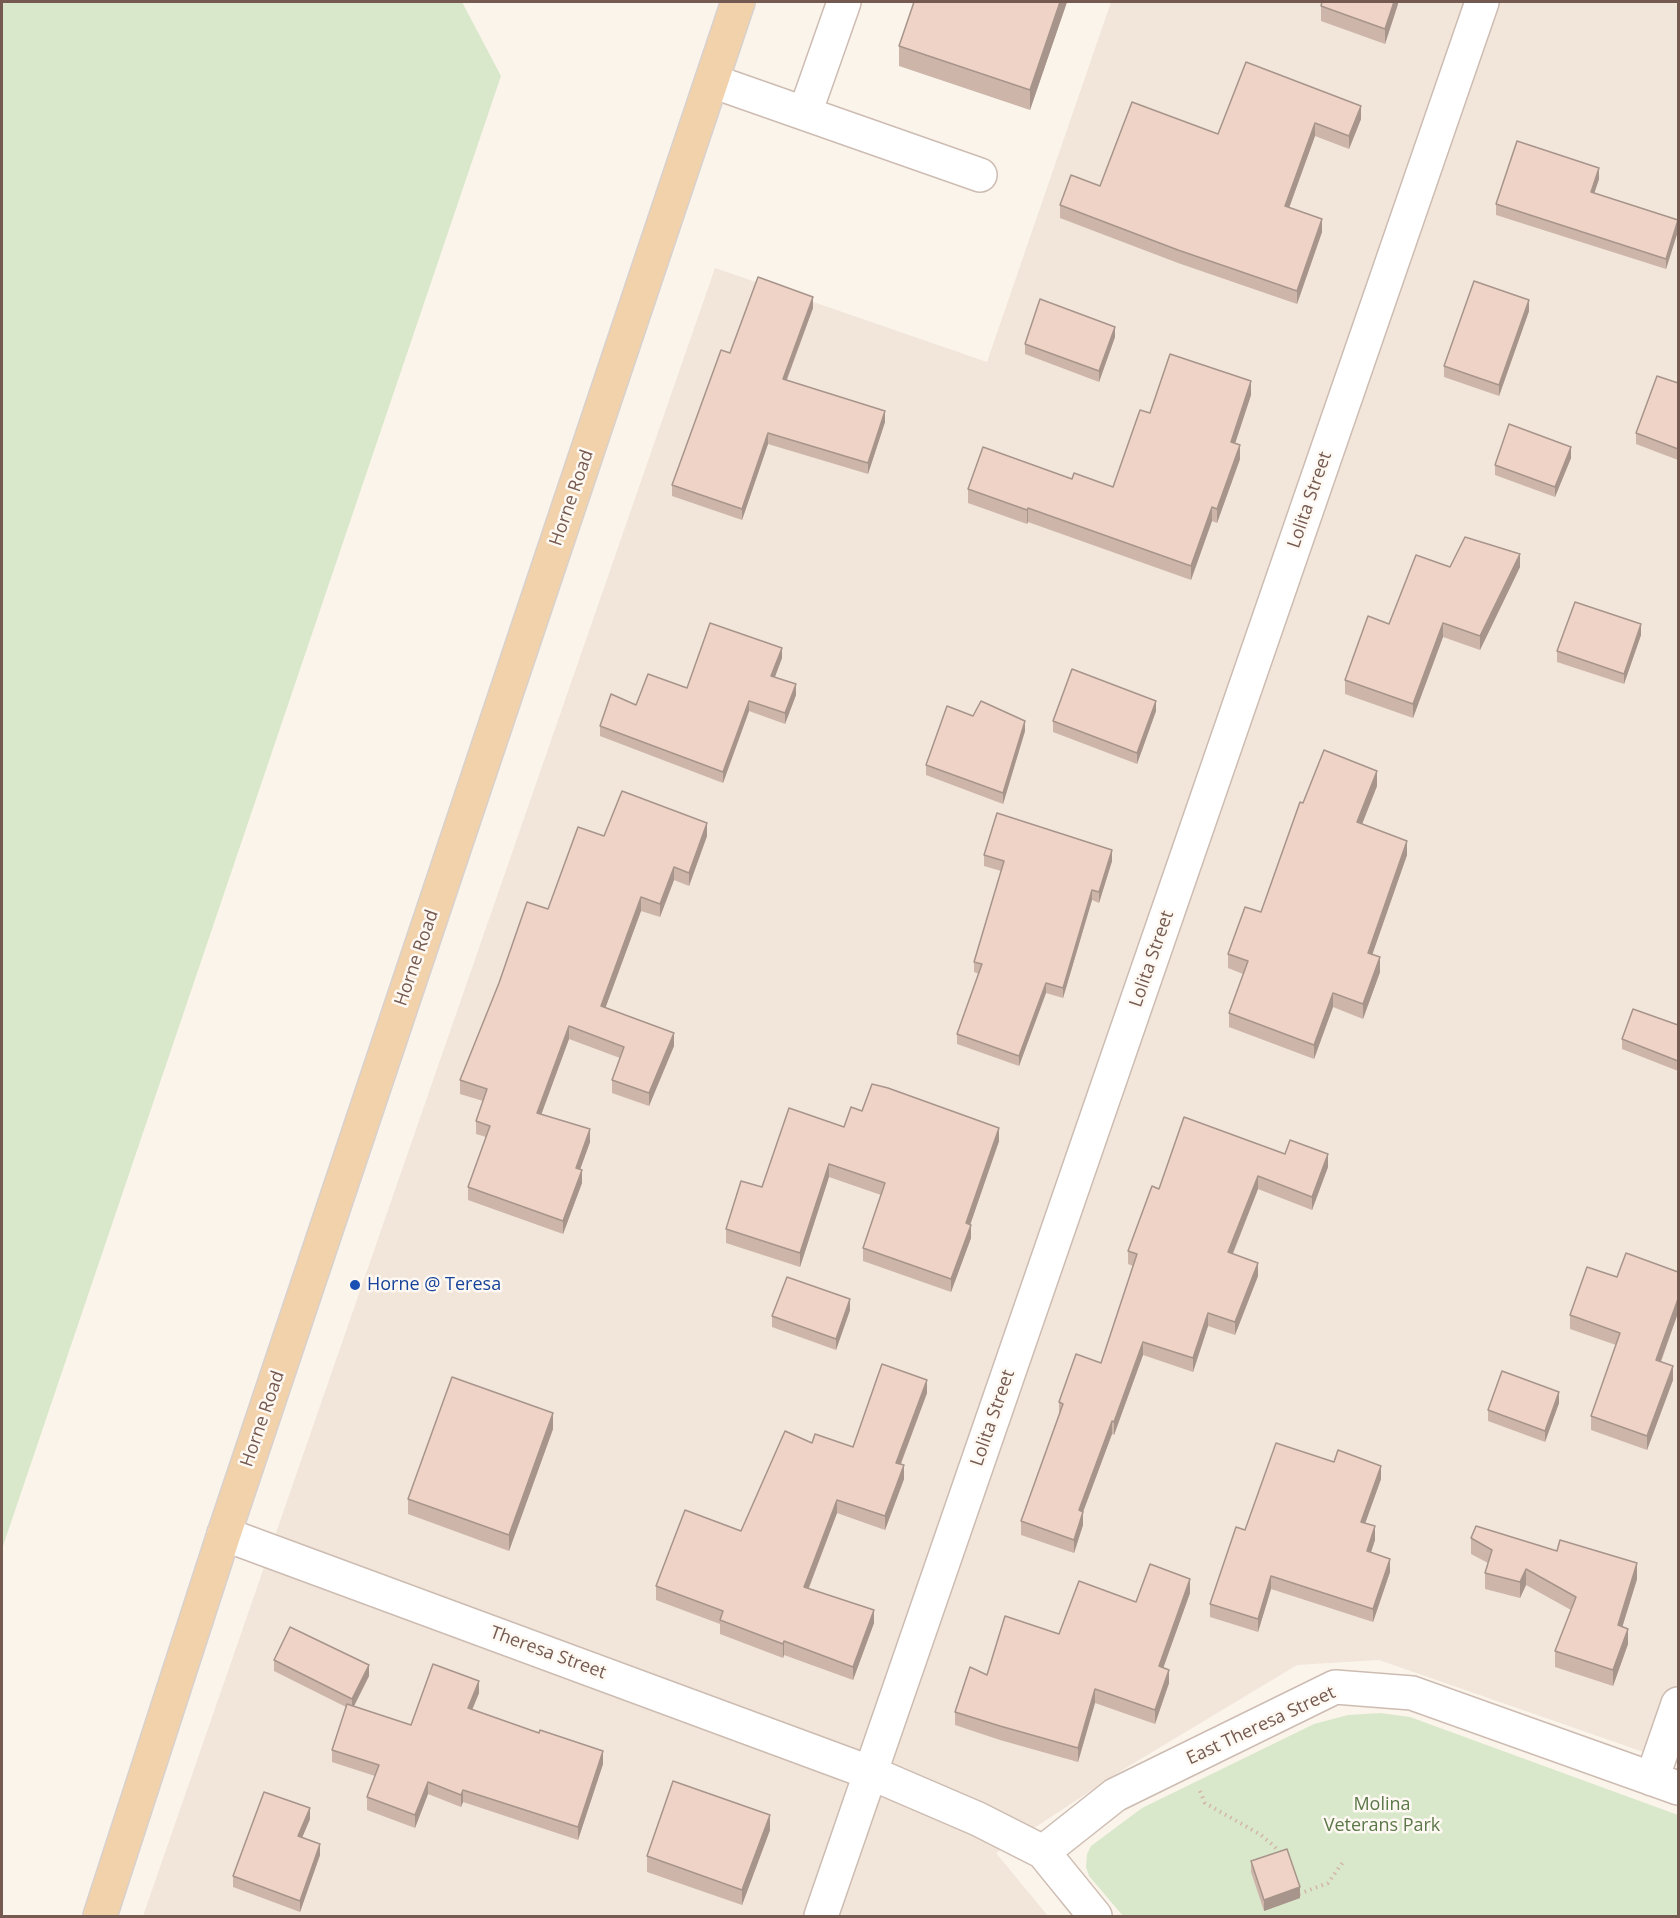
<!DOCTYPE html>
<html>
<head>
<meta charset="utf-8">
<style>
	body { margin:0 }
	#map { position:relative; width:1680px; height:1918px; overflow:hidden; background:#fbf4eb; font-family:"Open Sans",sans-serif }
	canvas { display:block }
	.frame { position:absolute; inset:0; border:3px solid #745a50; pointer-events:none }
</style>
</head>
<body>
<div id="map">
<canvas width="1680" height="1918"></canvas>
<div class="frame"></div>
</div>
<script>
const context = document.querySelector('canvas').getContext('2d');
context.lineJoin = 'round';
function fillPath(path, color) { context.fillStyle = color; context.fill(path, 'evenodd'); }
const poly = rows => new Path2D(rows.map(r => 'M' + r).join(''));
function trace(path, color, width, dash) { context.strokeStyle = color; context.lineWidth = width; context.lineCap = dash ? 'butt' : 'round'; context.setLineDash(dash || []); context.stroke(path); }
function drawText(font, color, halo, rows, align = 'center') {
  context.font = font + ' "Open Sans",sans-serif'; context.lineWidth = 5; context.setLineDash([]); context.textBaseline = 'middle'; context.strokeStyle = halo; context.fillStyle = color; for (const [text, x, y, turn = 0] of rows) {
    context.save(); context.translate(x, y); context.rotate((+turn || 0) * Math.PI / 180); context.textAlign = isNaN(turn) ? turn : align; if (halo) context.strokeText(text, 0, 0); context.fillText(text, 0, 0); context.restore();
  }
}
fillPath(poly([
	[1111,2,1678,2,1678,1764,1379,1660,1297,1665,1124,1769,996,1853,1048,1916,143,1916,715,268,987,362]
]), '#f2e5da');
fillPath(poly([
	[2,2,462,2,501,76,2,1549],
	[1380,1713,1410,1717,1678,1815,1678,1916,1123,1916,1089,1876,1086,1867,1087,1854,1091,1846,1142,1808,1314,1724,1348,1715]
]), '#d9e8cb');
const minor = poly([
	[712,81,980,175],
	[805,113,844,2],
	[224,1534,871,1773,978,1819,1043,1852,1095,1916],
	[1652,1779,1678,1704],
	[1043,1852,1115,1795,1335,1687,1412,1693,1678,1788],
	[821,1916,1482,2]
]);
const major = poly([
	[100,1916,224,1534,738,2]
]);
trace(minor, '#cdbcb2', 36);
trace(major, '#d8d1ce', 36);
trace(poly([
	[1200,1791,1205,1803,1261,1835,1273,1845,1282,1855],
	[1299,1894,1328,1883,1343,1862]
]), '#d3b6a8', 4, [1.5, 4.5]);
trace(minor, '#fff', 33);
trace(major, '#f2d2ab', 33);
fillPath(poly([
	[1067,2,1030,110,899,66,899,46],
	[1398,2,1398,4,1385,44,1321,21,1321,6],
	[1361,119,1349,149,1315,136,1289,208,1322,232,1297,304,1178,263,1060,218,1060,205,1218,134],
	[1599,179,1594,193,1678,231,1666,269,1496,215,1496,204],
	[813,308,787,380,885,422,868,474,768,444,742,520,672,496,672,485,730,353],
	[1529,311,1499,396,1444,377,1444,366],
	[1115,337,1099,382,1025,354,1025,344],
	[1678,383,1678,460,1636,444,1636,433],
	[1251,395,1235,443,1240,459,1217,523,1212,521,1191,580,1028,522,1027,524,968,503,968,489,1072,479,1113,487,1150,413],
	[1571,458,1555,497,1495,475,1495,465],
	[1450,567,1520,567,1480,650,1443,637,1413,718,1345,694,1345,680,1389,624],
	[1641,635,1624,684,1557,662,1557,651],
	[782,658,775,677,796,695,785,724,749,711,723,783,600,736,600,726,636,705,687,688],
	[1156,711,1137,764,1053,732,1053,721],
	[973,716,1025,731,1003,804,926,775,926,765],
	[1377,786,1362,824,1407,855,1372,954,1380,972,1363,1019,1333,1007,1314,1059,1229,1027,1229,1013,1243,974,1228,968,1228,954,1261,912],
	[604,836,707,836,689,886,674,880,660,917,641,911,605,1008,674,1046,649,1106,612,1093,612,1080,620,1058,569,1039,541,1115,590,1142,580,1169,582,1183,563,1234,468,1200,468,1187,486,1137,476,1134,476,1121,483,1101,460,1094,460,1080,548,909],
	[984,855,1112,861,1099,903,1092,900,1063,998,1046,993,1019,1066,957,1044,957,1034,979,974,974,972,974,962,1001,871,984,866],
	[1678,1025,1678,1071,1622,1049,1622,1039],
	[862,1111,999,1141,970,1224,971,1238,951,1292,863,1261,863,1248,881,1195,829,1177,800,1267,726,1243,726,1229,762,1187,844,1127],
	[1285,1154,1328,1167,1312,1210,1258,1189,1233,1254,1258,1276,1235,1335,1208,1326,1193,1372,1143,1355,1114,1435,1112,1434,1083,1512,1083,1525,1074,1553,1021,1535,1021,1521,1059,1414,1059,1402,1101,1363,1133,1266,1128,1264,1128,1251,1159,1189],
	[1678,1272,1678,1313,1661,1362,1673,1380,1647,1450,1591,1430,1591,1416,1616,1345,1570,1329,1570,1315,1617,1277],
	[850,1310,836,1350,772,1327,772,1316],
	[927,1393,901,1464,904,1479,885,1530,837,1513,809,1588,874,1623,853,1680,784,1655,783,1658,720,1634,720,1624,656,1600,656,1586,741,1531,812,1443,853,1447],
	[1559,1403,1545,1442,1488,1421,1488,1410],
	[553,1429,509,1551,408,1514,408,1499],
	[1381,1479,1365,1523,1375,1540,1371,1552,1390,1572,1373,1622,1271,1589,1258,1632,1210,1617,1210,1604,1245,1530],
	[1471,1538,1637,1579,1622,1627,1628,1644,1613,1686,1555,1667,1555,1651,1571,1610,1526,1585,1520,1598,1485,1589,1485,1573,1488,1563,1471,1554],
	[1190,1593,1163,1667,1169,1683,1155,1724,1095,1703,1078,1762,1000,1740,955,1725,955,1712,1059,1634,1136,1602],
	[274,1660,369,1676,354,1706,411,1725,479,1693,472,1709,603,1764,578,1840,463,1802,461,1807,428,1794,415,1828,367,1810,367,1797,375,1776,332,1762,332,1750,346,1707,274,1671],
	[310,1819,302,1838,320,1855,300,1912,233,1887,233,1876],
	[770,1830,742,1905,647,1872,647,1856],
	[1251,1861,1300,1898,1264,1911,1251,1872]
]), '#cdb5aa');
fillPath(poly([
	[1060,2,1067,2,1030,110,1030,90],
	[1394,2,1398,2,1398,4,1385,44,1385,29],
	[1361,106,1361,119,1349,149,1349,136],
	[1315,123,1315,136,1285,219,1285,206],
	[1599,168,1599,179,1591,203,1591,192],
	[1322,219,1322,232,1297,304,1297,291],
	[1678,220,1678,231,1666,269,1666,259],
	[813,297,813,308,783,389,783,379],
	[1529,300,1529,311,1499,396,1499,385],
	[1115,327,1115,337,1099,382,1099,371],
	[1251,381,1251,395,1231,456,1231,442],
	[885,411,885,422,868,474,868,463],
	[768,433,768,444,742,520,742,509],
	[1240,445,1240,459,1217,523,1217,509],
	[1571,447,1571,458,1555,497,1555,487],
	[1212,507,1212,521,1191,580,1191,566],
	[1028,508,1028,522,1027,524,1027,510],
	[1520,554,1520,567,1480,650,1480,636],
	[1443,623,1443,637,1413,718,1413,704],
	[1641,624,1641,635,1624,684,1624,674],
	[782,648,782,658,771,687,771,676],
	[796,684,796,695,785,724,785,713],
	[749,701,749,711,723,783,723,772],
	[1156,701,1156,711,1137,764,1137,753],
	[1025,721,1025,731,1003,804,1003,793],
	[1377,771,1377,786,1357,837,1357,822],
	[707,823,707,836,689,886,689,873],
	[1407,841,1407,855,1368,967,1368,953],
	[1112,850,1112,861,1099,903,1099,892],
	[674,867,674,880,660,917,660,904],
	[1092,890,1092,900,1063,998,1063,988],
	[641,897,641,911,601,1020,601,1006],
	[1380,957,1380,972,1363,1019,1363,1004],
	[1046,983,1046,993,1019,1066,1019,1056],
	[1333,993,1333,1007,1314,1059,1314,1045],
	[569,1026,569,1039,537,1126,537,1113],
	[674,1033,674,1046,649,1106,649,1093],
	[999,1128,999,1141,966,1237,966,1223],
	[590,1129,590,1142,576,1181,576,1168],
	[1328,1154,1328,1167,1312,1210,1312,1197],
	[829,1164,829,1177,800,1267,800,1253],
	[582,1170,582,1183,563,1234,563,1221],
	[1258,1176,1258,1189,1228,1265,1228,1252],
	[971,1225,971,1238,951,1292,951,1279],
	[1258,1263,1258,1276,1235,1335,1235,1322],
	[850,1299,850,1310,836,1350,836,1339],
	[1678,1299,1678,1313,1656,1374,1656,1360],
	[1208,1313,1208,1326,1193,1372,1193,1358],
	[1143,1342,1143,1355,1114,1435,1114,1422],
	[1673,1366,1673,1380,1647,1450,1647,1436],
	[927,1380,927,1393,896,1476,896,1463],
	[1559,1392,1559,1403,1545,1442,1545,1431],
	[553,1413,553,1429,509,1551,509,1535],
	[1112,1421,1112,1434,1083,1512,1083,1525,1074,1553,1074,1540,1079,1510],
	[904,1465,904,1479,885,1530,885,1516],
	[1381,1466,1381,1479,1361,1535,1361,1522],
	[837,1500,837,1513,804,1600,804,1587],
	[1375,1526,1375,1540,1367,1564,1367,1551],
	[1390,1559,1390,1572,1373,1622,1373,1609],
	[1637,1563,1637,1579,1618,1641,1618,1625],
	[1526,1569,1526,1585,1520,1598,1520,1582],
	[1271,1576,1271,1589,1258,1632,1258,1619],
	[1190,1579,1190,1593,1159,1680,1159,1666],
	[874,1610,874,1623,853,1680,853,1667],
	[1628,1629,1628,1644,1613,1686,1613,1670],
	[784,1641,784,1655,783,1658,783,1644],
	[369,1665,369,1676,352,1710,352,1699],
	[1169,1670,1169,1683,1155,1724,1155,1710],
	[479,1681,479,1693,468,1720,468,1708],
	[1095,1689,1095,1703,1078,1762,1078,1748],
	[603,1751,603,1764,578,1840,578,1827],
	[428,1782,428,1794,415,1828,415,1815],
	[463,1790,463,1802,461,1807,461,1795],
	[310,1808,310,1819,298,1847,298,1836],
	[770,1815,770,1830,742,1905,742,1890],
	[320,1844,320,1855,300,1912,300,1901],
	[1300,1887,1300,1898,1264,1911,1264,1900]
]), '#a7948b');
const building = poly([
	[914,2,1060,2,1030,90,899,46,914,2],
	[1322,2,1394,2,1385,29,1321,6,1322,2],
	[1246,62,1361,106,1349,136,1315,123,1285,206,1322,219,1297,291,1178,250,1060,205,1071,175,1100,186,1132,102,1218,134,1246,62],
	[1517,141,1599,168,1591,192,1678,220,1666,259,1496,204,1517,141],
	[758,277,813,297,783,379,885,411,868,463,768,433,742,509,672,485,721,350,730,353,758,277],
	[1474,281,1529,300,1499,385,1444,366,1474,281],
	[1040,299,1115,327,1099,371,1025,344,1040,299],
	[1170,354,1251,381,1231,442,1240,445,1217,509,1212,507,1191,566,1028,508,1027,510,968,489,983,447,1072,479,1074,473,1113,487,1140,410,1150,413,1170,354],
	[1657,376,1678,383,1678,449,1636,433,1657,376],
	[1509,424,1571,447,1555,487,1495,465,1509,424],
	[1465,537,1520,554,1480,636,1443,623,1413,704,1345,680,1368,616,1389,624,1416,555,1450,567,1465,537],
	[1575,602,1641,624,1624,674,1557,651,1575,602],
	[710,623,782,648,771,676,796,684,785,713,749,701,723,772,600,726,611,694,636,705,648,674,687,688,710,623],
	[1072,669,1156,701,1137,753,1053,721,1072,669],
	[981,701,1025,721,1003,793,926,765,947,706,973,716,981,701],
	[1324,750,1377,771,1357,822,1407,841,1368,953,1380,957,1363,1004,1333,993,1314,1045,1229,1013,1248,961,1228,954,1245,907,1261,912,1300,802,1303,803,1324,750],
	[622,791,707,823,689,873,674,867,660,904,641,897,601,1006,674,1033,649,1093,612,1080,624,1047,569,1026,537,1113,590,1129,576,1168,582,1170,563,1221,468,1187,490,1126,476,1121,487,1089,460,1080,499,983,527,902,548,909,578,827,604,836,622,791],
	[997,813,1112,850,1099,892,1092,890,1063,988,1046,983,1019,1056,957,1034,982,964,974,962,1004,861,984,855,997,813],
	[1633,1009,1678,1025,1678,1061,1622,1039,1633,1009],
	[872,1084,888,1088,999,1128,966,1223,971,1225,951,1279,863,1248,885,1183,829,1164,800,1253,726,1229,741,1181,762,1187,789,1108,844,1127,851,1107,862,1111,872,1084],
	[1184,1117,1285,1154,1290,1140,1328,1154,1312,1197,1258,1176,1228,1252,1258,1263,1235,1322,1208,1313,1193,1358,1143,1342,1114,1422,1112,1421,1079,1510,1083,1512,1074,1540,1021,1521,1063,1404,1059,1402,1076,1354,1101,1363,1137,1254,1128,1251,1152,1186,1159,1189,1184,1117],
	[1626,1253,1678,1272,1678,1299,1656,1360,1673,1366,1647,1436,1591,1416,1620,1333,1570,1315,1587,1267,1617,1277,1626,1253],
	[787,1277,850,1299,836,1339,772,1316,787,1277],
	[882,1364,927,1380,896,1463,904,1465,885,1516,837,1500,804,1587,874,1610,853,1667,784,1641,783,1644,720,1620,723,1611,656,1586,685,1510,741,1531,785,1431,812,1443,815,1434,853,1447,882,1364],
	[1502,1371,1559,1392,1545,1431,1488,1410,1502,1371],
	[452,1377,553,1413,509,1535,408,1499,452,1377],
	[1276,1443,1334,1462,1338,1450,1381,1466,1361,1522,1375,1526,1367,1551,1390,1559,1373,1609,1271,1576,1258,1619,1210,1604,1236,1527,1245,1530,1276,1443],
	[1476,1526,1557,1551,1560,1540,1637,1563,1618,1625,1628,1629,1613,1670,1555,1651,1576,1597,1526,1569,1520,1582,1485,1573,1492,1550,1471,1538,1476,1526],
	[1150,1564,1190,1579,1159,1666,1169,1670,1155,1710,1095,1689,1078,1748,1000,1726,955,1712,970,1667,987,1675,1005,1616,1059,1634,1079,1581,1136,1602,1150,1564],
	[290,1627,369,1665,352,1699,274,1660,290,1627],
	[433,1664,479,1681,468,1708,539,1733,540,1730,603,1751,578,1827,463,1790,461,1795,428,1782,415,1815,367,1797,379,1765,332,1750,347,1704,411,1725,433,1664],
	[673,1781,770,1815,742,1890,647,1856,673,1781],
	[264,1792,310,1808,298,1836,320,1844,300,1901,233,1876,264,1792],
	[1287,1849,1300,1887,1264,1900,1251,1861,1287,1849]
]);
fillPath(building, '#eed3c6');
trace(building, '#a7948b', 1.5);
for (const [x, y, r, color] of [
	[355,1285,6,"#1a4fb4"]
]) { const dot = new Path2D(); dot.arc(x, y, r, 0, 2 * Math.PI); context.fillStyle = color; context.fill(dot); trace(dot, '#fef8f2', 2); }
drawText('18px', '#745a50', '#fef8f2', [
	["Horne Road",572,498,-71],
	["Lolita Street",1310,500,-71],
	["Horne Road",417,958,-71],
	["Lolita Street",1152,959,-71],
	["Lolita Street",993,1418,-71],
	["Horne Road",263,1419,-71],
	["Theresa Street",548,1653,20],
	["East Theresa Street",1261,1726,-25]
]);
drawText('18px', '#164399', '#fef8f2', [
	["Horne @ Teresa",367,1285]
], 'left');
drawText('18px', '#5b7849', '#fef8f2', [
	["Molina",1382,1805],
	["Veterans Park",1382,1826]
]);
</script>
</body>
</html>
